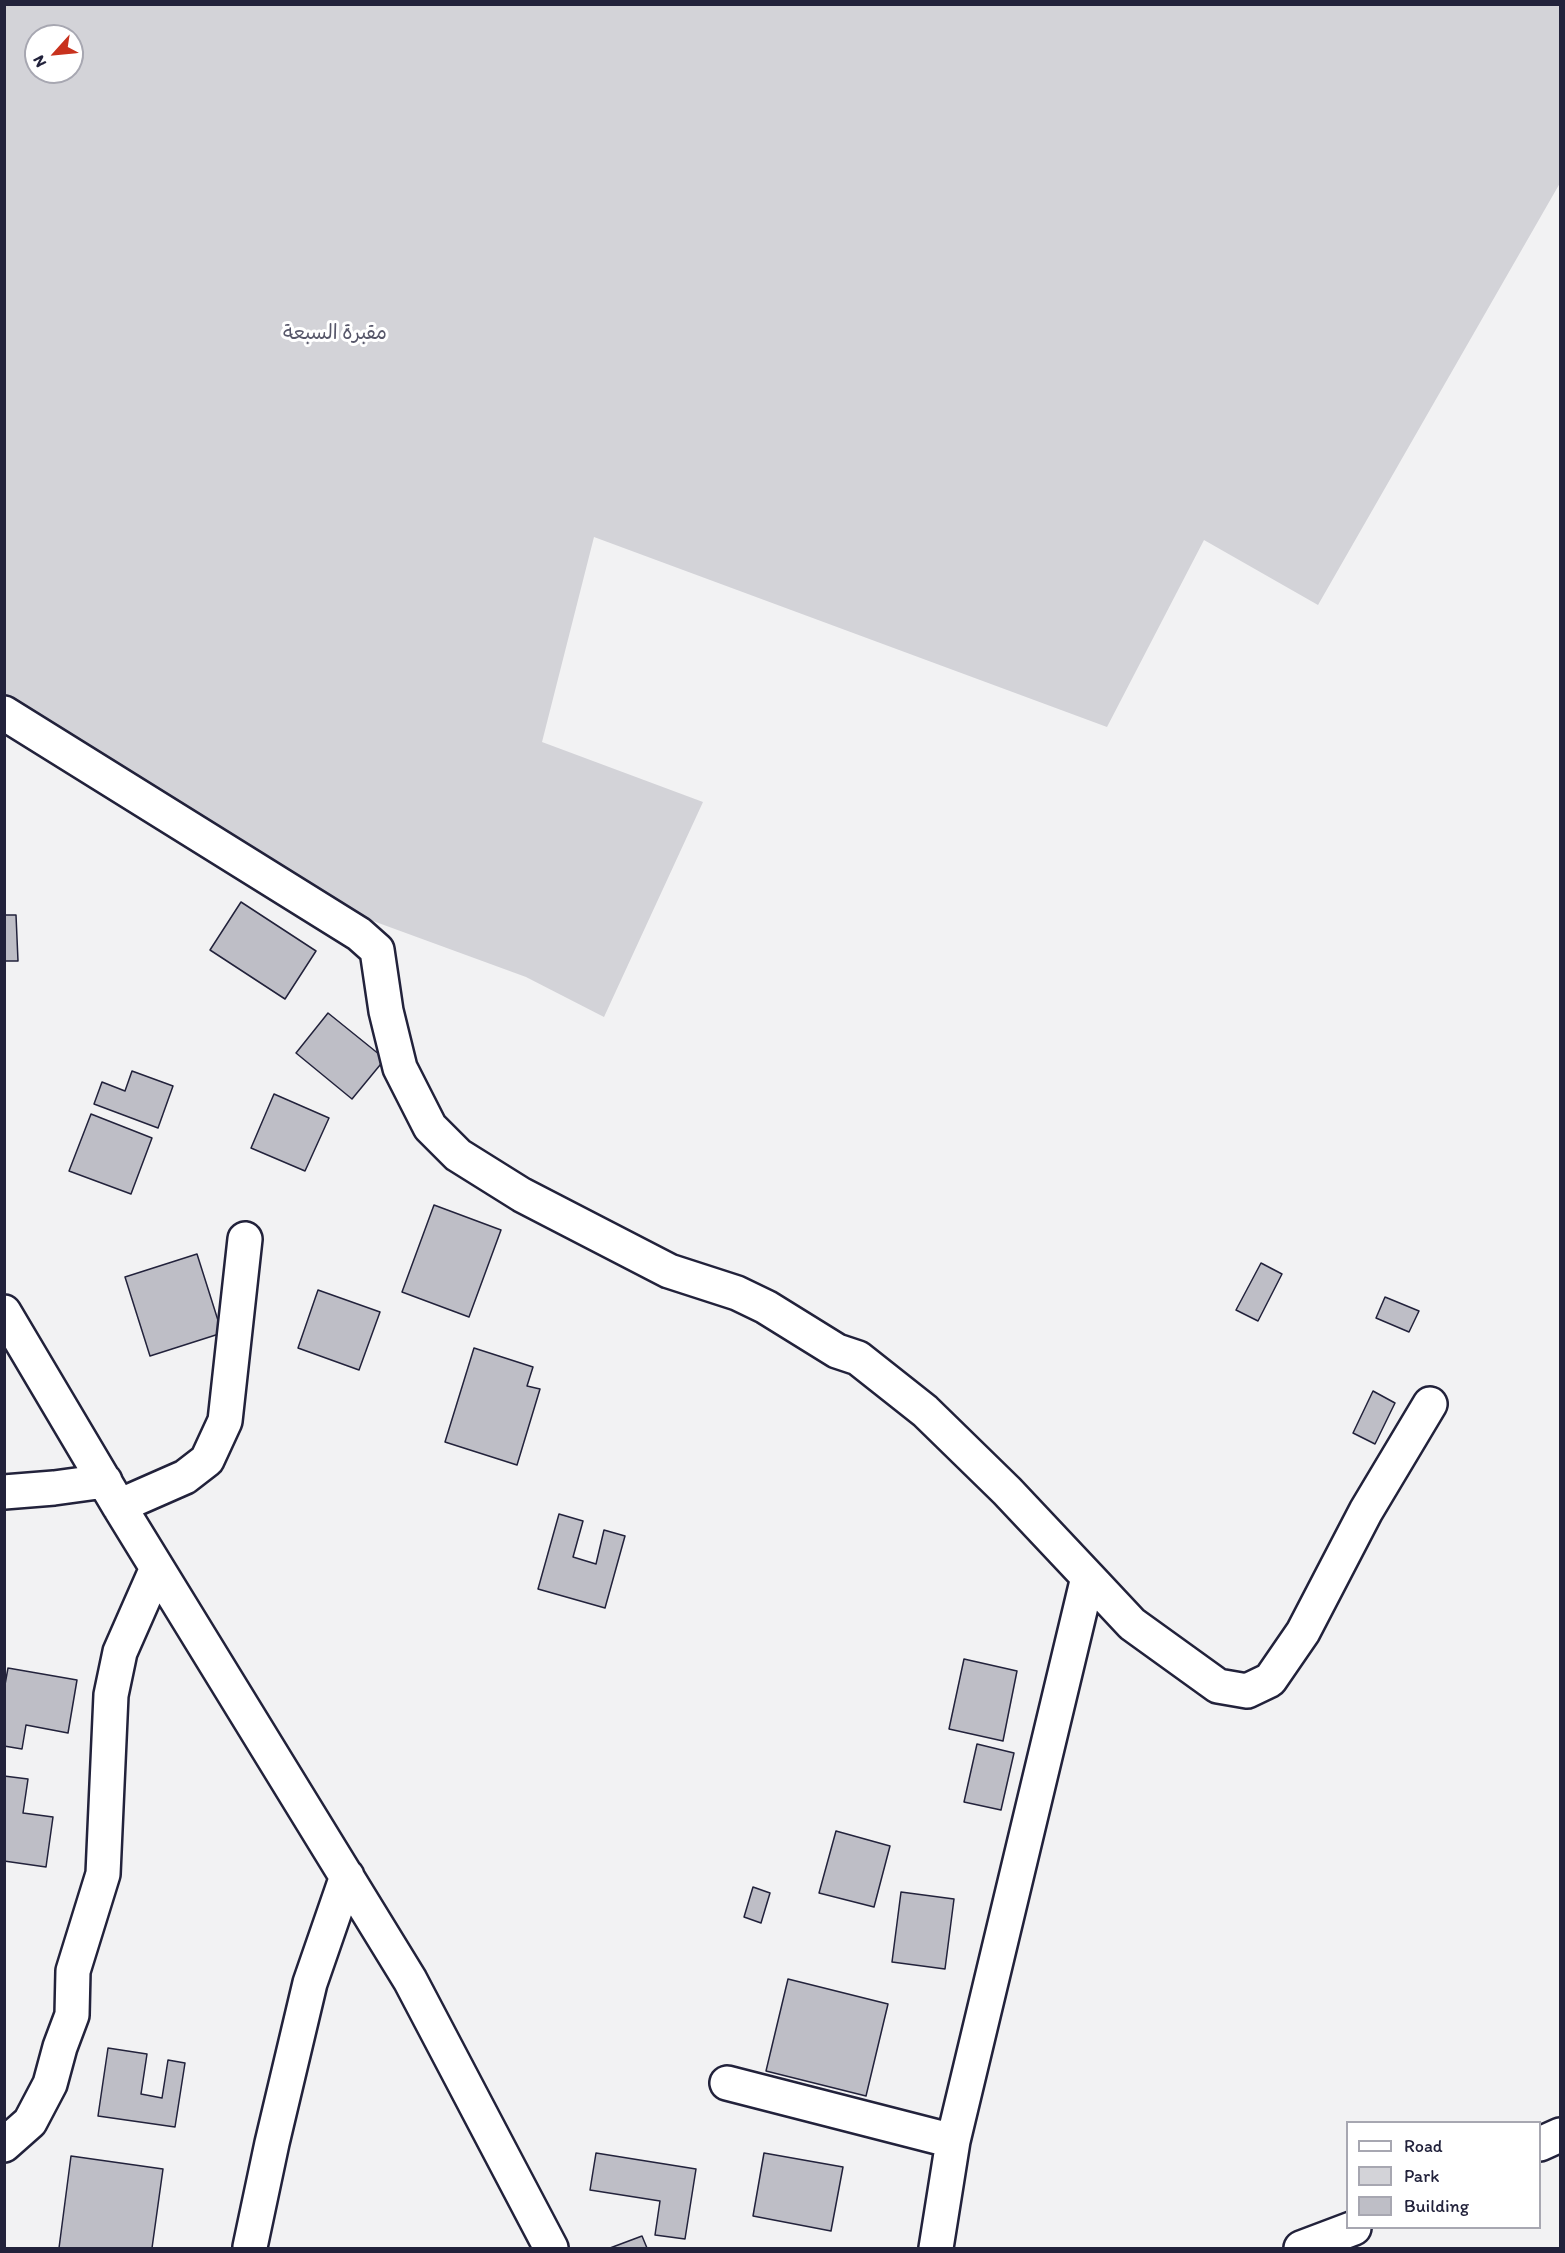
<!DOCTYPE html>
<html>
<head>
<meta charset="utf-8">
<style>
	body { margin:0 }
	#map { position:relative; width:1565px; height:2253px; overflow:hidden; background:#f2f2f3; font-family:Itim,sans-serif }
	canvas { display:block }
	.frame { position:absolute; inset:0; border:6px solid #22223b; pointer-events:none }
	.legend { position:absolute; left:1346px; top:2121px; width:195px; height:108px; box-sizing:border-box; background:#fff; border:2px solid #a7a7b1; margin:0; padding:8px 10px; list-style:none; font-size:18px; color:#22223b }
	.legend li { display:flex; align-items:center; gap:12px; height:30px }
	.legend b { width:30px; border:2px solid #a7a7b1 }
	.north { position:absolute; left:24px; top:24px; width:60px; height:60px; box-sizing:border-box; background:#fff; border:2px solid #a7a7b1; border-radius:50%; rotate:243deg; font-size:16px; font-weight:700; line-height:24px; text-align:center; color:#22223b }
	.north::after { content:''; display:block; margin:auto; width:21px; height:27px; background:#c8321e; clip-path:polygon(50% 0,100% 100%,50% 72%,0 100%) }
</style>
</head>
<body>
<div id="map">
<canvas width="1565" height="2253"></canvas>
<div class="frame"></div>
<ul class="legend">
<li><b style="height:8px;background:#fff"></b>Road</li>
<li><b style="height:16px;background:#d3d3d8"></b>Park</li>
<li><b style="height:16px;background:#bebec6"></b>Building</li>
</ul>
<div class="north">N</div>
</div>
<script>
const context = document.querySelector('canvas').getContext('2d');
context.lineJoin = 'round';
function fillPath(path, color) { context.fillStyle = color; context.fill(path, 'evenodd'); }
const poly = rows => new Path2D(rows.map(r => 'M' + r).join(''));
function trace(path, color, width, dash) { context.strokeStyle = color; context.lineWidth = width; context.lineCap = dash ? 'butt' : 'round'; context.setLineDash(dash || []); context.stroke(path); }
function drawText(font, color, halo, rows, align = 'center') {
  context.font = font + ' Itim,"Playpen Sans Arabic",sans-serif'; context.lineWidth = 6; context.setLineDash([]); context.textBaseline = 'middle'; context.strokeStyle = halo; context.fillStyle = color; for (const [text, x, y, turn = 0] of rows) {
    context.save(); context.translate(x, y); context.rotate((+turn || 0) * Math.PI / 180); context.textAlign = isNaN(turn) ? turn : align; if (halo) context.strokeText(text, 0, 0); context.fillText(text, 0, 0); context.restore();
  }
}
fillPath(poly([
	[5,5,1560,5,1560,183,1318,605,1204,540,1107,727,594,537,542,742,703,802,604,1017,526,977,373,921,5,700],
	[36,36,72,36,72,72,36,72]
]), '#d3d3d8');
const building = poly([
	[241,902,316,951,285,999,210,950,241,902],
	[4,915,16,915,18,961,4,961,4,915],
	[328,1013,385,1059,352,1099,296,1053,328,1013],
	[132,1071,173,1086,158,1128,94,1104,102,1082,125,1091,132,1071],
	[274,1094,329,1118,305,1171,251,1148,274,1094],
	[91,1114,152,1138,131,1194,69,1171,91,1114],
	[434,1205,501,1230,469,1317,402,1292,434,1205],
	[197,1254,222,1333,150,1356,125,1277,197,1254],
	[1261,1263,1282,1274,1258,1321,1236,1310,1261,1263],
	[318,1290,380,1312,359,1370,298,1348,318,1290],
	[1385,1297,1419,1311,1409,1332,1376,1318,1385,1297],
	[474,1348,533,1367,527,1386,540,1389,517,1465,445,1442,474,1348],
	[1373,1391,1395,1403,1375,1444,1353,1433,1373,1391],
	[559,1514,583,1521,573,1557,596,1564,604,1530,625,1536,605,1608,538,1589,559,1514],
	[964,1659,1017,1671,1003,1741,949,1729,964,1659],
	[8,1668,77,1680,68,1733,26,1725,22,1749,4,1746,4,1690,8,1668],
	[977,1744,1014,1753,1001,1810,964,1802,977,1744],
	[4,1776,28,1779,23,1813,53,1817,46,1867,4,1861,4,1776],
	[836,1831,890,1846,874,1907,819,1893,836,1831],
	[753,1887,770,1893,761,1923,744,1917,753,1887],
	[901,1892,954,1899,945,1969,892,1962,901,1892],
	[788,1979,888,2004,866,2096,766,2071,788,1979],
	[108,2048,147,2054,141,2094,162,2098,168,2060,185,2063,175,2127,98,2116,108,2048],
	[596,2153,696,2169,685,2239,655,2235,660,2201,590,2190,596,2153],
	[764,2153,843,2167,831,2231,753,2216,764,2153],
	[71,2156,163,2169,152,2248,59,2248,71,2156],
	[642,2236,647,2248,610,2248,642,2236]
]);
fillPath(building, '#bebec6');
trace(building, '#22223b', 1.5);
const minor = poly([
	[4,713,359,934,377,950,386,1011,400,1068,430,1127,458,1155,522,1195,669,1271,737,1293,766,1307,837,1351,858,1358,925,1411,1007,1491,1088,1577,953,2141,936,2248],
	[4,1312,119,1506,410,1980,551,2248],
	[4,1492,54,1488,105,1481],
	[119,1506,185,1477,207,1460,225,1421,245,1239],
	[1088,1577,1132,1624,1218,1686,1247,1691,1270,1680,1303,1632,1366,1511,1430,1404],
	[727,2083,953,2141],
	[1540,2144,1560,2135],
	[4,2145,30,2122,50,2084,60,2047,72,2015,73,1971,103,1874,111,1695,120,1652,157,1568],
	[250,2247,272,2143,310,1983,347,1876],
	[1301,2248,1354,2228]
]);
trace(minor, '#22223b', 38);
trace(minor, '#fff', 33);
drawText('20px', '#57576a', '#fff', [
	["مقبرة السبعة",335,334]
]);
</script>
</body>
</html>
